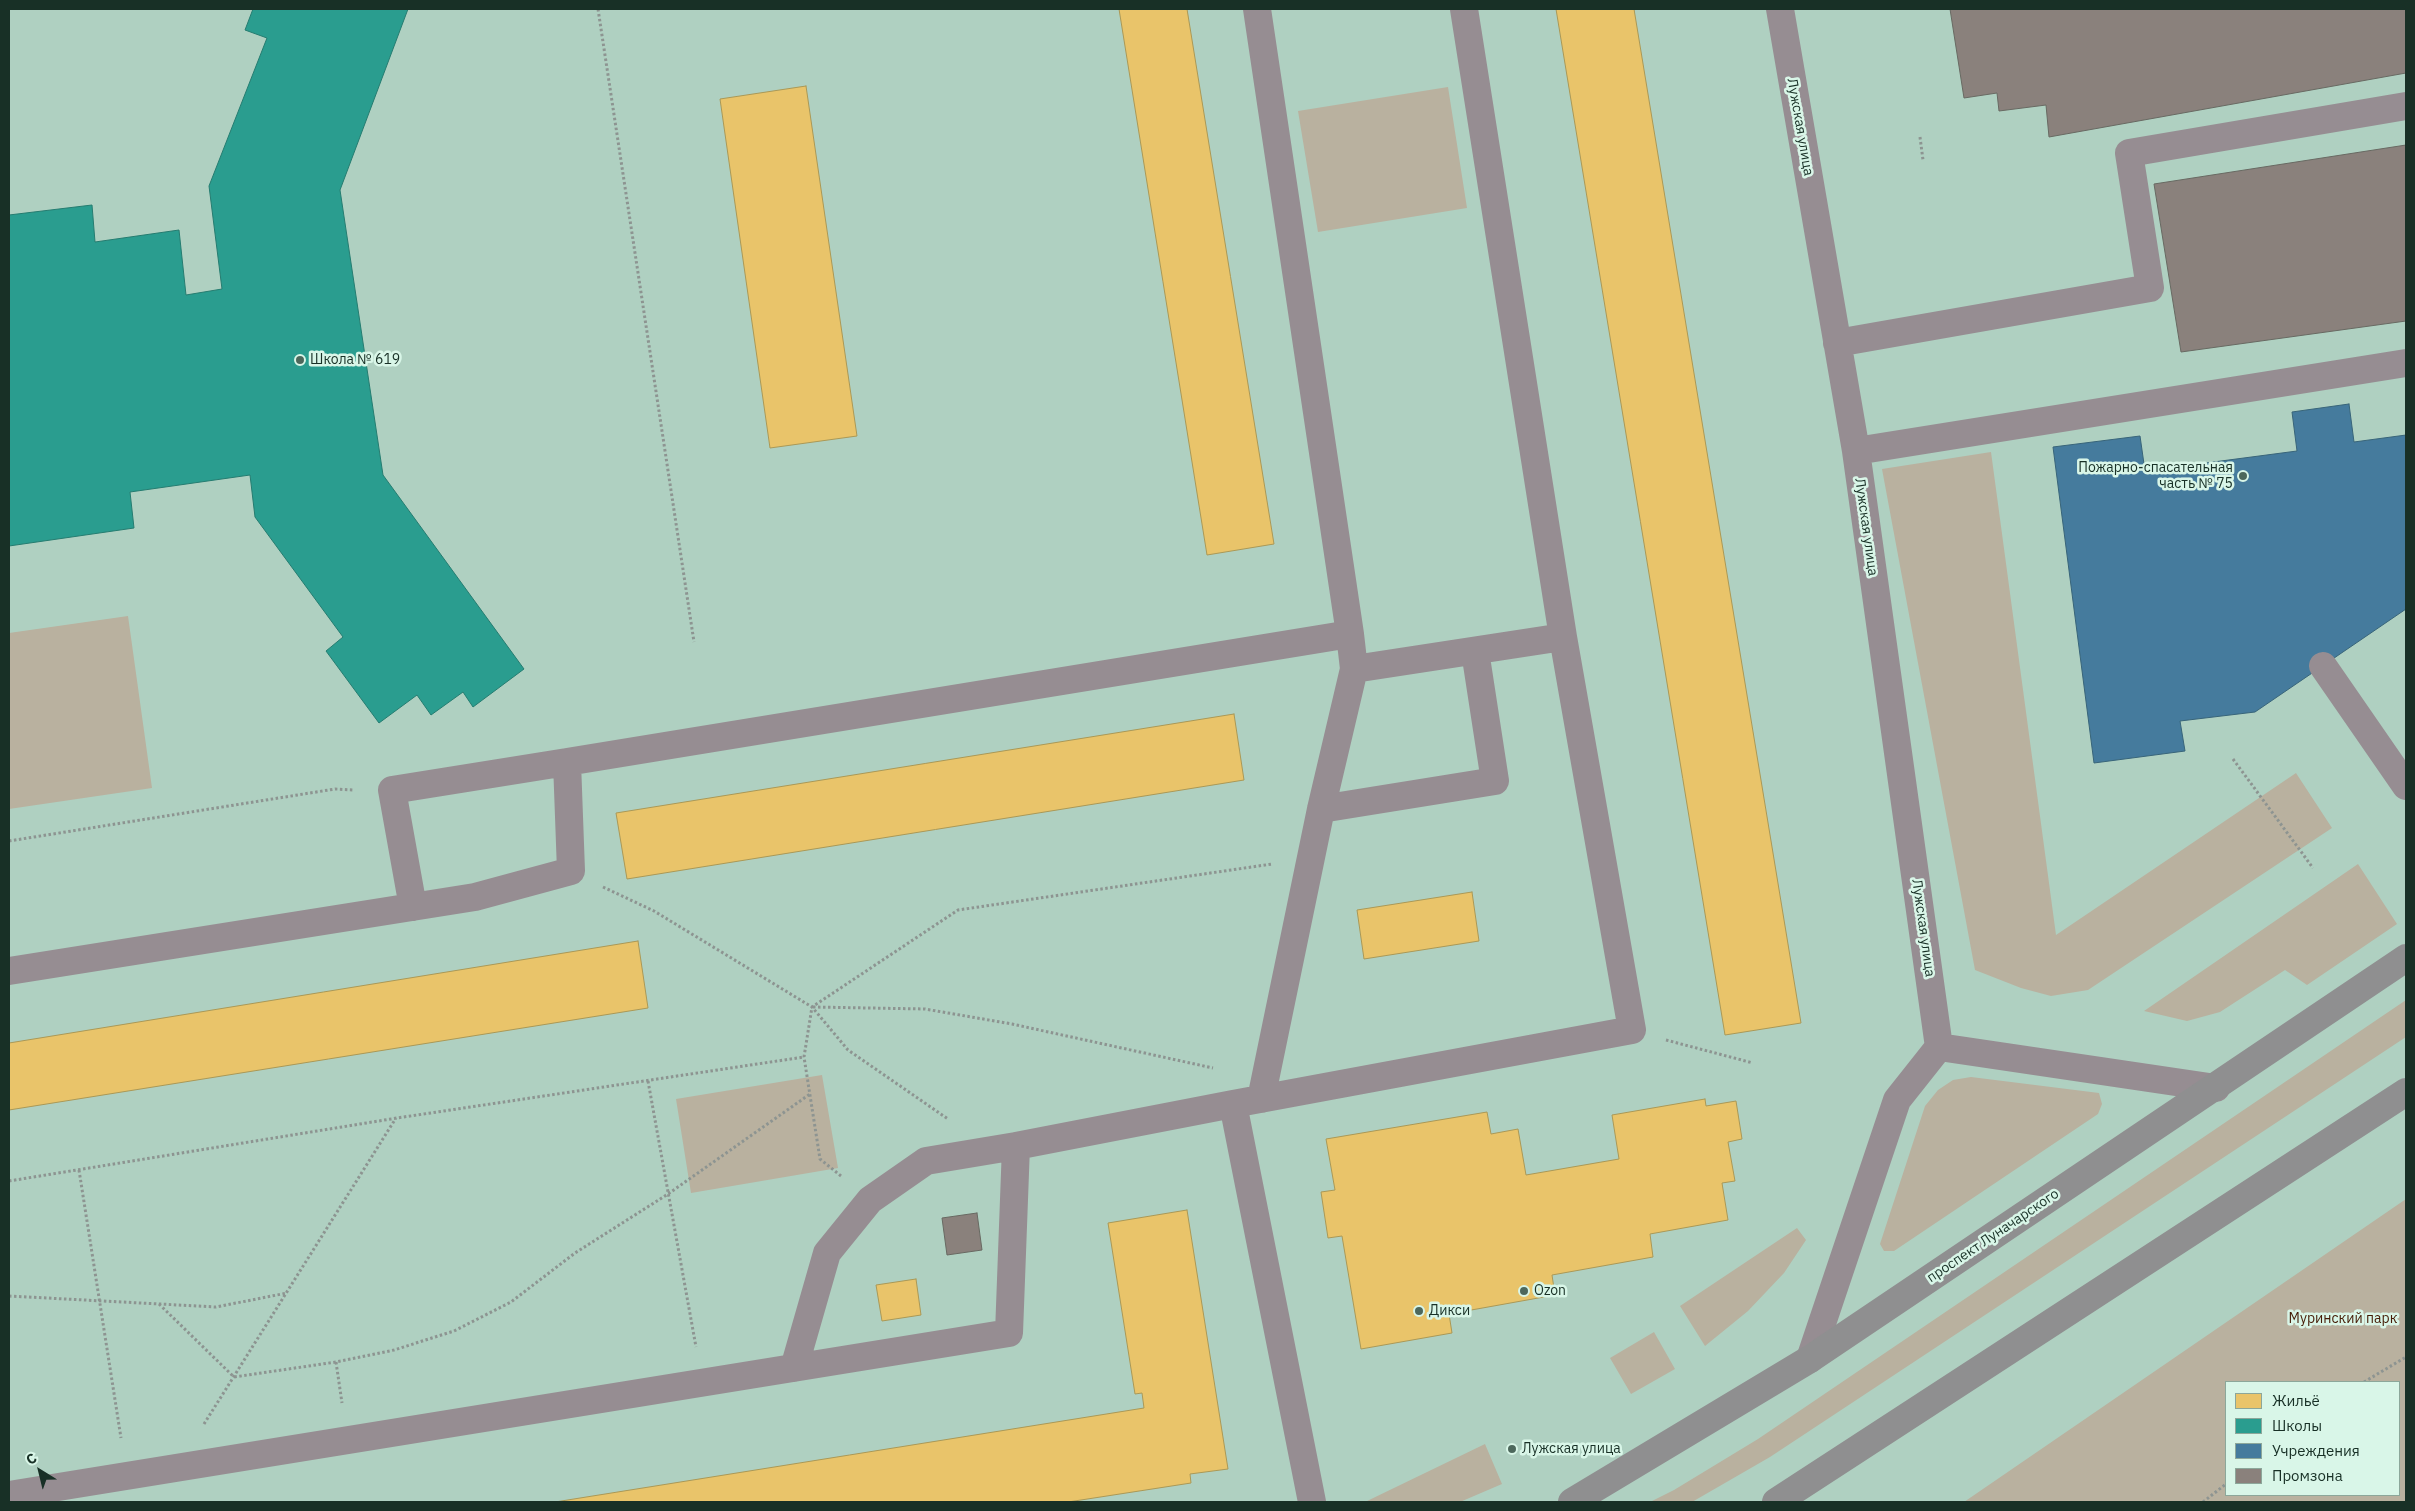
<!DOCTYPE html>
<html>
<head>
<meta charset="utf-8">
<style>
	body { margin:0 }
	#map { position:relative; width:2415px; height:1511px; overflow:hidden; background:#afd0c1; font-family:"IBM Plex Sans",sans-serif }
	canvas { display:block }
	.frame { position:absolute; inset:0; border:10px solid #183026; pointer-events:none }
	.legend { position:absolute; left:2225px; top:1381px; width:175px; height:115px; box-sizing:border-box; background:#d9f6e8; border:1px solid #8ca79a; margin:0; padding:6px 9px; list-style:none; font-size:15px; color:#183026 }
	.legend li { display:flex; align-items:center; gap:10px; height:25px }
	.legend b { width:25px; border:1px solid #8ca79a }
	.north { position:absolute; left:15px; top:1446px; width:50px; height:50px; -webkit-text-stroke:4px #d9f6e8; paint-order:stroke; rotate:324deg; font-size:14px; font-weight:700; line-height:20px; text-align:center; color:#183026 }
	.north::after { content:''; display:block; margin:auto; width:18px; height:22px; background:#183026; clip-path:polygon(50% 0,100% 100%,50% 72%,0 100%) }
</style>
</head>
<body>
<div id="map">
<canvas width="2415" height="1511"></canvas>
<div class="frame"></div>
<ul class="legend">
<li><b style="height:14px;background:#e9c46a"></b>Жильё</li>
<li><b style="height:14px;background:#2a9d8f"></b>Школы</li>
<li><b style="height:14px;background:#457b9d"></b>Учреждения</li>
<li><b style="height:14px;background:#8a817c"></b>Промзона</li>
</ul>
<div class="north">С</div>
</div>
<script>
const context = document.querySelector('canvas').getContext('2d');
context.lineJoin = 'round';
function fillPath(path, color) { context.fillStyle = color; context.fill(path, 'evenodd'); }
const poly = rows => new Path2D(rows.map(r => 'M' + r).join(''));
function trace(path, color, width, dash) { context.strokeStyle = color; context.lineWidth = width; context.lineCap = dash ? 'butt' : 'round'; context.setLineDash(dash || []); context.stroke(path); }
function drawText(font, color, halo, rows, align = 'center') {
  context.font = font + ' "IBM Plex Sans",sans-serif'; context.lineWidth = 5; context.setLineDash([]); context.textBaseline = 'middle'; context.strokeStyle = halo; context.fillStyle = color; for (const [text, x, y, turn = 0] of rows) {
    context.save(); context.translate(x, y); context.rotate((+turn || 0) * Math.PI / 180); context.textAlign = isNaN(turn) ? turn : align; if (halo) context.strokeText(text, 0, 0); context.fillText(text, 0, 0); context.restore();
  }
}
fillPath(poly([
	[1448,87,1467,208,1318,232,1298,111],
	[1991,452,2056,935,2296,773,2332,828,2088,990,2051,996,2021,988,1975,970,1882,469],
	[128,616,152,788,9,809,9,633],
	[2358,864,2397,924,2307,985,2285,970,2220,1012,2187,1021,2144,1011],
	[2406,1000,2406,1037,1770,1457,1692,1502,1650,1502,1674,1490,1758,1439],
	[822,1075,838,1168,691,1193,676,1099],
	[1971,1077,2099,1093,2102,1104,2098,1114,1894,1251,1884,1251,1880,1244,1925,1106,1938,1090,1953,1080],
	[2406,1199,2406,1502,1964,1502],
	[2399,1382,2399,1495,2226,1495,2226,1382],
	[1797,1228,1806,1240,1784,1273,1748,1311,1705,1346,1680,1306],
	[1654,1332,1675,1369,1631,1394,1610,1358],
	[1485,1444,1502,1484,1460,1502,1365,1502]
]), '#b9b19f');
const homes = poly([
	[1119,9,1187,9,1274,544,1207,555,1119,9],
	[1556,9,1634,9,1801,1023,1725,1035,1556,9],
	[806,86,857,436,770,448,720,99,806,86],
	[1234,714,1244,780,627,879,616,813,1234,714],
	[1472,892,1479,941,1364,959,1357,910,1472,892],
	[638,941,648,1008,9,1110,9,1043,638,941],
	[1705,1099,1706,1106,1736,1101,1742,1139,1728,1142,1735,1181,1722,1183,1728,1220,1650,1234,1653,1257,1552,1275,1555,1295,1449,1314,1452,1333,1361,1349,1342,1236,1328,1238,1321,1192,1335,1190,1326,1139,1487,1112,1491,1134,1518,1129,1526,1175,1619,1159,1612,1115,1705,1099],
	[1187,1210,1228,1469,1190,1474,1191,1483,1068,1502,555,1502,1144,1408,1142,1393,1135,1394,1108,1223,1187,1210],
	[916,1279,921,1315,882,1321,876,1285,916,1279]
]);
fillPath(homes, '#e9c46a');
trace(homes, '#aa9856', 1);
const schools = poly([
	[253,9,408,9,340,190,383,475,524,669,473,707,463,692,431,715,417,695,379,723,326,651,343,637,255,517,250,475,130,492,134,528,9,546,9,215,92,205,95,242,179,230,186,295,222,289,209,186,267,38,245,30,253,9]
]);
fillPath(schools, '#2a9d8f');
trace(schools, '#257c70', 1);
const public = poly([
	[2349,404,2354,442,2406,435,2406,609,2255,712,2180,721,2185,751,2094,763,2053,447,2140,436,2145,471,2297,451,2292,412,2349,404]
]);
fillPath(public, '#457b9d');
trace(public, '#386479', 1);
const industry = poly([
	[1950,9,2406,9,2406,73,2049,137,2046,105,1999,111,1997,93,1964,98,1950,9],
	[2406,145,2406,321,2181,352,2154,184,2406,145],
	[977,1213,982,1250,947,1255,942,1218,977,1213]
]);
fillPath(industry, '#8a817c');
trace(industry, '#686962', 1);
trace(poly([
	[598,9,694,642],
	[1920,137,1923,160],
	[2233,759,2313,868],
	[9,841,335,789,354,790],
	[603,887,654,911,812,1007,848,1050,948,1119],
	[813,1007,925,1009,1012,1024,1213,1068],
	[1666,1040,1753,1063],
	[648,1081,696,1347],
	[79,1170,121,1438],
	[841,1176,820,1159,804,1057,812,1007,958,910,1272,864],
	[9,1181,397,1118,804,1057],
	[9,1296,216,1307,287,1293],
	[159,1304,234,1377,336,1362,394,1350,454,1331,511,1302,575,1253,668,1194,810,1094],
	[336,1362,342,1403],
	[2364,1382,2406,1357],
	[204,1424,396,1118],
	[2203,1502,2226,1484]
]), '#8d9491', 3, [2.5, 2.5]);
trace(poly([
	[1780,9,1856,451,1939,1047,1897,1100,1810,1359],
	[1837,343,2150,288,2129,153,2406,106],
	[1856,451,2406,363],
	[2323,666,2406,786],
	[1354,669,1563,637],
	[1321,809,1495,781,1475,651],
	[413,907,392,790,567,762],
	[9,971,475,897,571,871,567,762,1350,634,1257,9],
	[1939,1047,2216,1088],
	[1261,1099,1321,809,1354,669,1350,634],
	[1233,1104,1632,1030,1563,637,1464,9],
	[794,1368,827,1253,870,1200,926,1161,1016,1146],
	[9,1495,1009,1333,1016,1146,1233,1104,1312,1502]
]), '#968d92', 28);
trace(poly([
	[1572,1502,1810,1359,2406,958],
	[1776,1502,2406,1092]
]), '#8f8f90', 28);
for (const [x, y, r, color] of [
	[300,360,5,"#4d685c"],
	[2243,476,5,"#4d685c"],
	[1524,1291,5,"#4d685c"],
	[1419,1311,5,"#4d685c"],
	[1512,1449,5,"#4d685c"]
]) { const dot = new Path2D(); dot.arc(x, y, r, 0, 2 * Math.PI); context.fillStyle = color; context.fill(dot); trace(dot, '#d9f6e8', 2); }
drawText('14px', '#183026', '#d9f6e8', [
	["Лужская улица",1800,127,80],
	["Лужская улица",1866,527,82],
	["Лужская улица",1923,928,82],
	["проспект Луначарского",1993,1236,-34]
]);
drawText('14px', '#183026', '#d9f6e8', [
	["Школа № 619",310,360],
	["Пожарно-спасательная",2233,468,"right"],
	["часть № 75",2233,484,"right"],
	["Ozon",1534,1291],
	["Дикси",1429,1311],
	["Лужская улица",1522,1449]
], 'left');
drawText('14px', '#451b05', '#d9f6e8', [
	["Муринский парк",2343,1319]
]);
</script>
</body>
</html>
